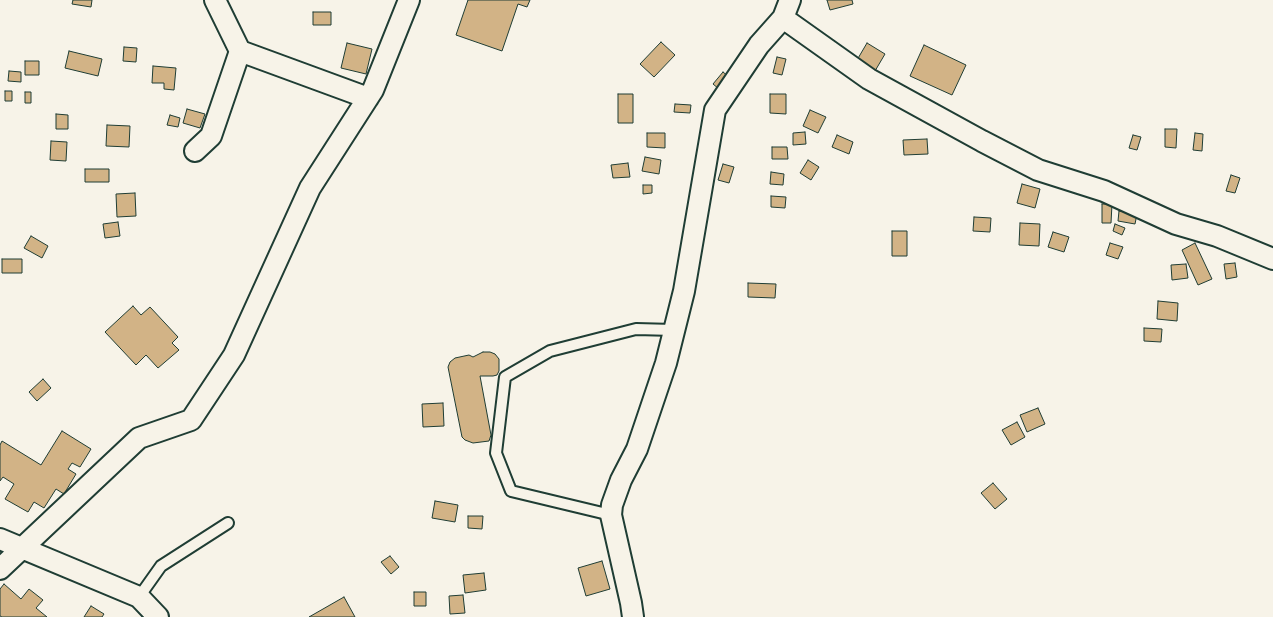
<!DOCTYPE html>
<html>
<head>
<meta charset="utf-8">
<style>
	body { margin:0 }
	canvas { display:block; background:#f7f3e8 }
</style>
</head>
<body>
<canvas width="1273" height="617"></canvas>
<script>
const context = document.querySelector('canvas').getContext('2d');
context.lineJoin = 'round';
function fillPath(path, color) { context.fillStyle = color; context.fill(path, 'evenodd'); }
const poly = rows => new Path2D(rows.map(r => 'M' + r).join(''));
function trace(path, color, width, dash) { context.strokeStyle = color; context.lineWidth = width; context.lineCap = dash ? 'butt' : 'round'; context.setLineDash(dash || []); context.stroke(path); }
const building = poly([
	[73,0,92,0,91,7,72,4,73,0],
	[468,0,530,0,527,7,518,4,502,51,456,35,468,0],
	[827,0,852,0,853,4,830,10,827,0],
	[313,12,331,12,331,25,313,25,313,12],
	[661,42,675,55,654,77,640,64,661,42],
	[347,43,372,49,366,74,341,68,347,43],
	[867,43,885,54,875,71,857,60,867,43],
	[924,45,966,65,952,95,910,76,924,45],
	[124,47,137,48,136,62,123,61,124,47],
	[69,51,102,59,98,76,65,68,69,51],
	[777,57,786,59,782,75,773,73,777,57],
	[25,61,39,61,39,75,25,75,25,61],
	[153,66,176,68,174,90,164,89,164,83,152,83,153,66],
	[9,71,21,72,21,82,8,81,9,71],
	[723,72,729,77,719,89,713,84,723,72],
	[5,91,12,91,12,101,5,101,5,91],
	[25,92,31,92,31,103,25,103,25,92],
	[618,94,633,94,633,123,618,123,618,94],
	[770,94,786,94,786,114,770,113,770,94],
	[675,104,691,105,690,113,674,112,675,104],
	[187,109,205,114,200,128,183,123,187,109],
	[810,110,826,117,818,133,803,126,810,110],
	[56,114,68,115,68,129,56,129,56,114],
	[170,115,180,118,178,127,167,125,170,115],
	[107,125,130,126,129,147,106,146,107,125],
	[1165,129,1177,129,1176,148,1165,147,1165,129],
	[805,132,806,144,793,145,793,133,805,132],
	[647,133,665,133,665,148,647,147,647,133],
	[1195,133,1203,134,1202,151,1193,150,1195,133],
	[837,135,853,142,849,154,832,147,837,135],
	[1133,135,1141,137,1137,150,1129,148,1133,135],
	[927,139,928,154,904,155,903,140,927,139],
	[51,141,67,142,66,161,50,160,51,141],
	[772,147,787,147,788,159,772,159,772,147],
	[645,157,661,160,659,174,642,171,645,157],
	[808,160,819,167,811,180,800,173,808,160],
	[628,163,630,177,613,178,611,165,628,163],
	[723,164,734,167,729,183,718,180,723,164],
	[85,169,109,169,109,182,85,182,85,169],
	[771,172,784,174,783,185,770,184,771,172],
	[1231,175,1240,178,1235,193,1226,191,1231,175],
	[1022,184,1040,189,1035,208,1017,203,1022,184],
	[643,185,652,185,652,193,643,194,643,185],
	[135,193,136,216,117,217,116,194,135,193],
	[771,196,786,197,785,208,771,207,771,196],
	[1102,204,1112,204,1111,223,1102,223,1102,204],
	[1119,211,1137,214,1135,224,1118,221,1119,211],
	[974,217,991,218,990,232,973,231,974,217],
	[118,222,120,236,105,238,103,224,118,222],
	[1020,223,1040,224,1039,246,1019,245,1020,223],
	[1115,224,1125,228,1122,235,1113,231,1115,224],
	[892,231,907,231,907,256,892,256,892,231],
	[1053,232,1069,237,1064,252,1048,247,1053,232],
	[31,236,48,246,42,258,24,248,31,236],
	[1110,243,1123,247,1118,259,1106,255,1110,243],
	[1195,243,1212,279,1198,285,1182,250,1195,243],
	[2,259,22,259,22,273,2,273,2,259],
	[1235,263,1237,277,1226,279,1224,264,1235,263],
	[1186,264,1188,278,1172,280,1171,265,1186,264],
	[748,283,776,284,775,298,748,297,748,283],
	[1158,301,1178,303,1177,321,1157,319,1158,301],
	[133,306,141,315,150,307,178,337,172,343,179,350,158,368,146,355,136,365,105,332,133,306],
	[1144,328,1162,329,1161,342,1144,341,1144,328],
	[483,352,490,352,495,354,499,359,499,371,497,375,493,376,480,376,491,435,489,441,473,443,465,440,462,437,448,367,450,362,455,358,469,355,473,357,483,352],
	[43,379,51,388,37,401,29,392,43,379],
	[443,403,444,426,423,427,422,404,443,403],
	[1038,408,1045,424,1027,432,1020,415,1038,408],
	[1017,422,1025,437,1011,445,1002,430,1017,422],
	[62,431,91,449,80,467,72,463,68,469,76,474,64,494,56,489,44,508,34,502,28,512,5,499,14,484,3,477,0,481,0,445,2,441,41,465,62,431],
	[993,483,1007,499,995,509,981,493,993,483],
	[435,501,458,505,455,522,432,518,435,501],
	[468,516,483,516,482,529,468,528,468,516],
	[390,556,399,567,391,574,381,562,390,556],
	[602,561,610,589,586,596,578,568,602,561],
	[484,573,486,590,465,593,463,575,484,573],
	[4,584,21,599,29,589,43,600,36,608,47,617,2,617,0,616,0,589,4,584],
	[414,592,426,592,426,606,414,606,414,592],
	[463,595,465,613,450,614,449,596,463,595],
	[344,597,355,617,309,617,344,597],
	[91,606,104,614,102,617,84,617,91,606]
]);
fillPath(building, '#d2b386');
trace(building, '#1f3d34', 1);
const service = poly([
	[611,515,511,491,496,453,505,377,550,351,636,329,674,330],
	[139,597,161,566,228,523]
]);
const minor = poly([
	[215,0,240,51,368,98],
	[783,18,869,79,982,141,1038,170,1104,191,1176,224,1217,236,1273,259],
	[195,151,211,136,240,51],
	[0,539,139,597,158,617],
	[0,569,139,438,191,420,234,355,310,188,373,90,409,0],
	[633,617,631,603,611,515,612,505,621,480,637,449,666,363,684,291,715,110,759,45,783,18,790,0]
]);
trace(service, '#1f3d34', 14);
trace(minor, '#1f3d34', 24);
trace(service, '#f7f3e8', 10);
trace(minor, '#f7f3e8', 20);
</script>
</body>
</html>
